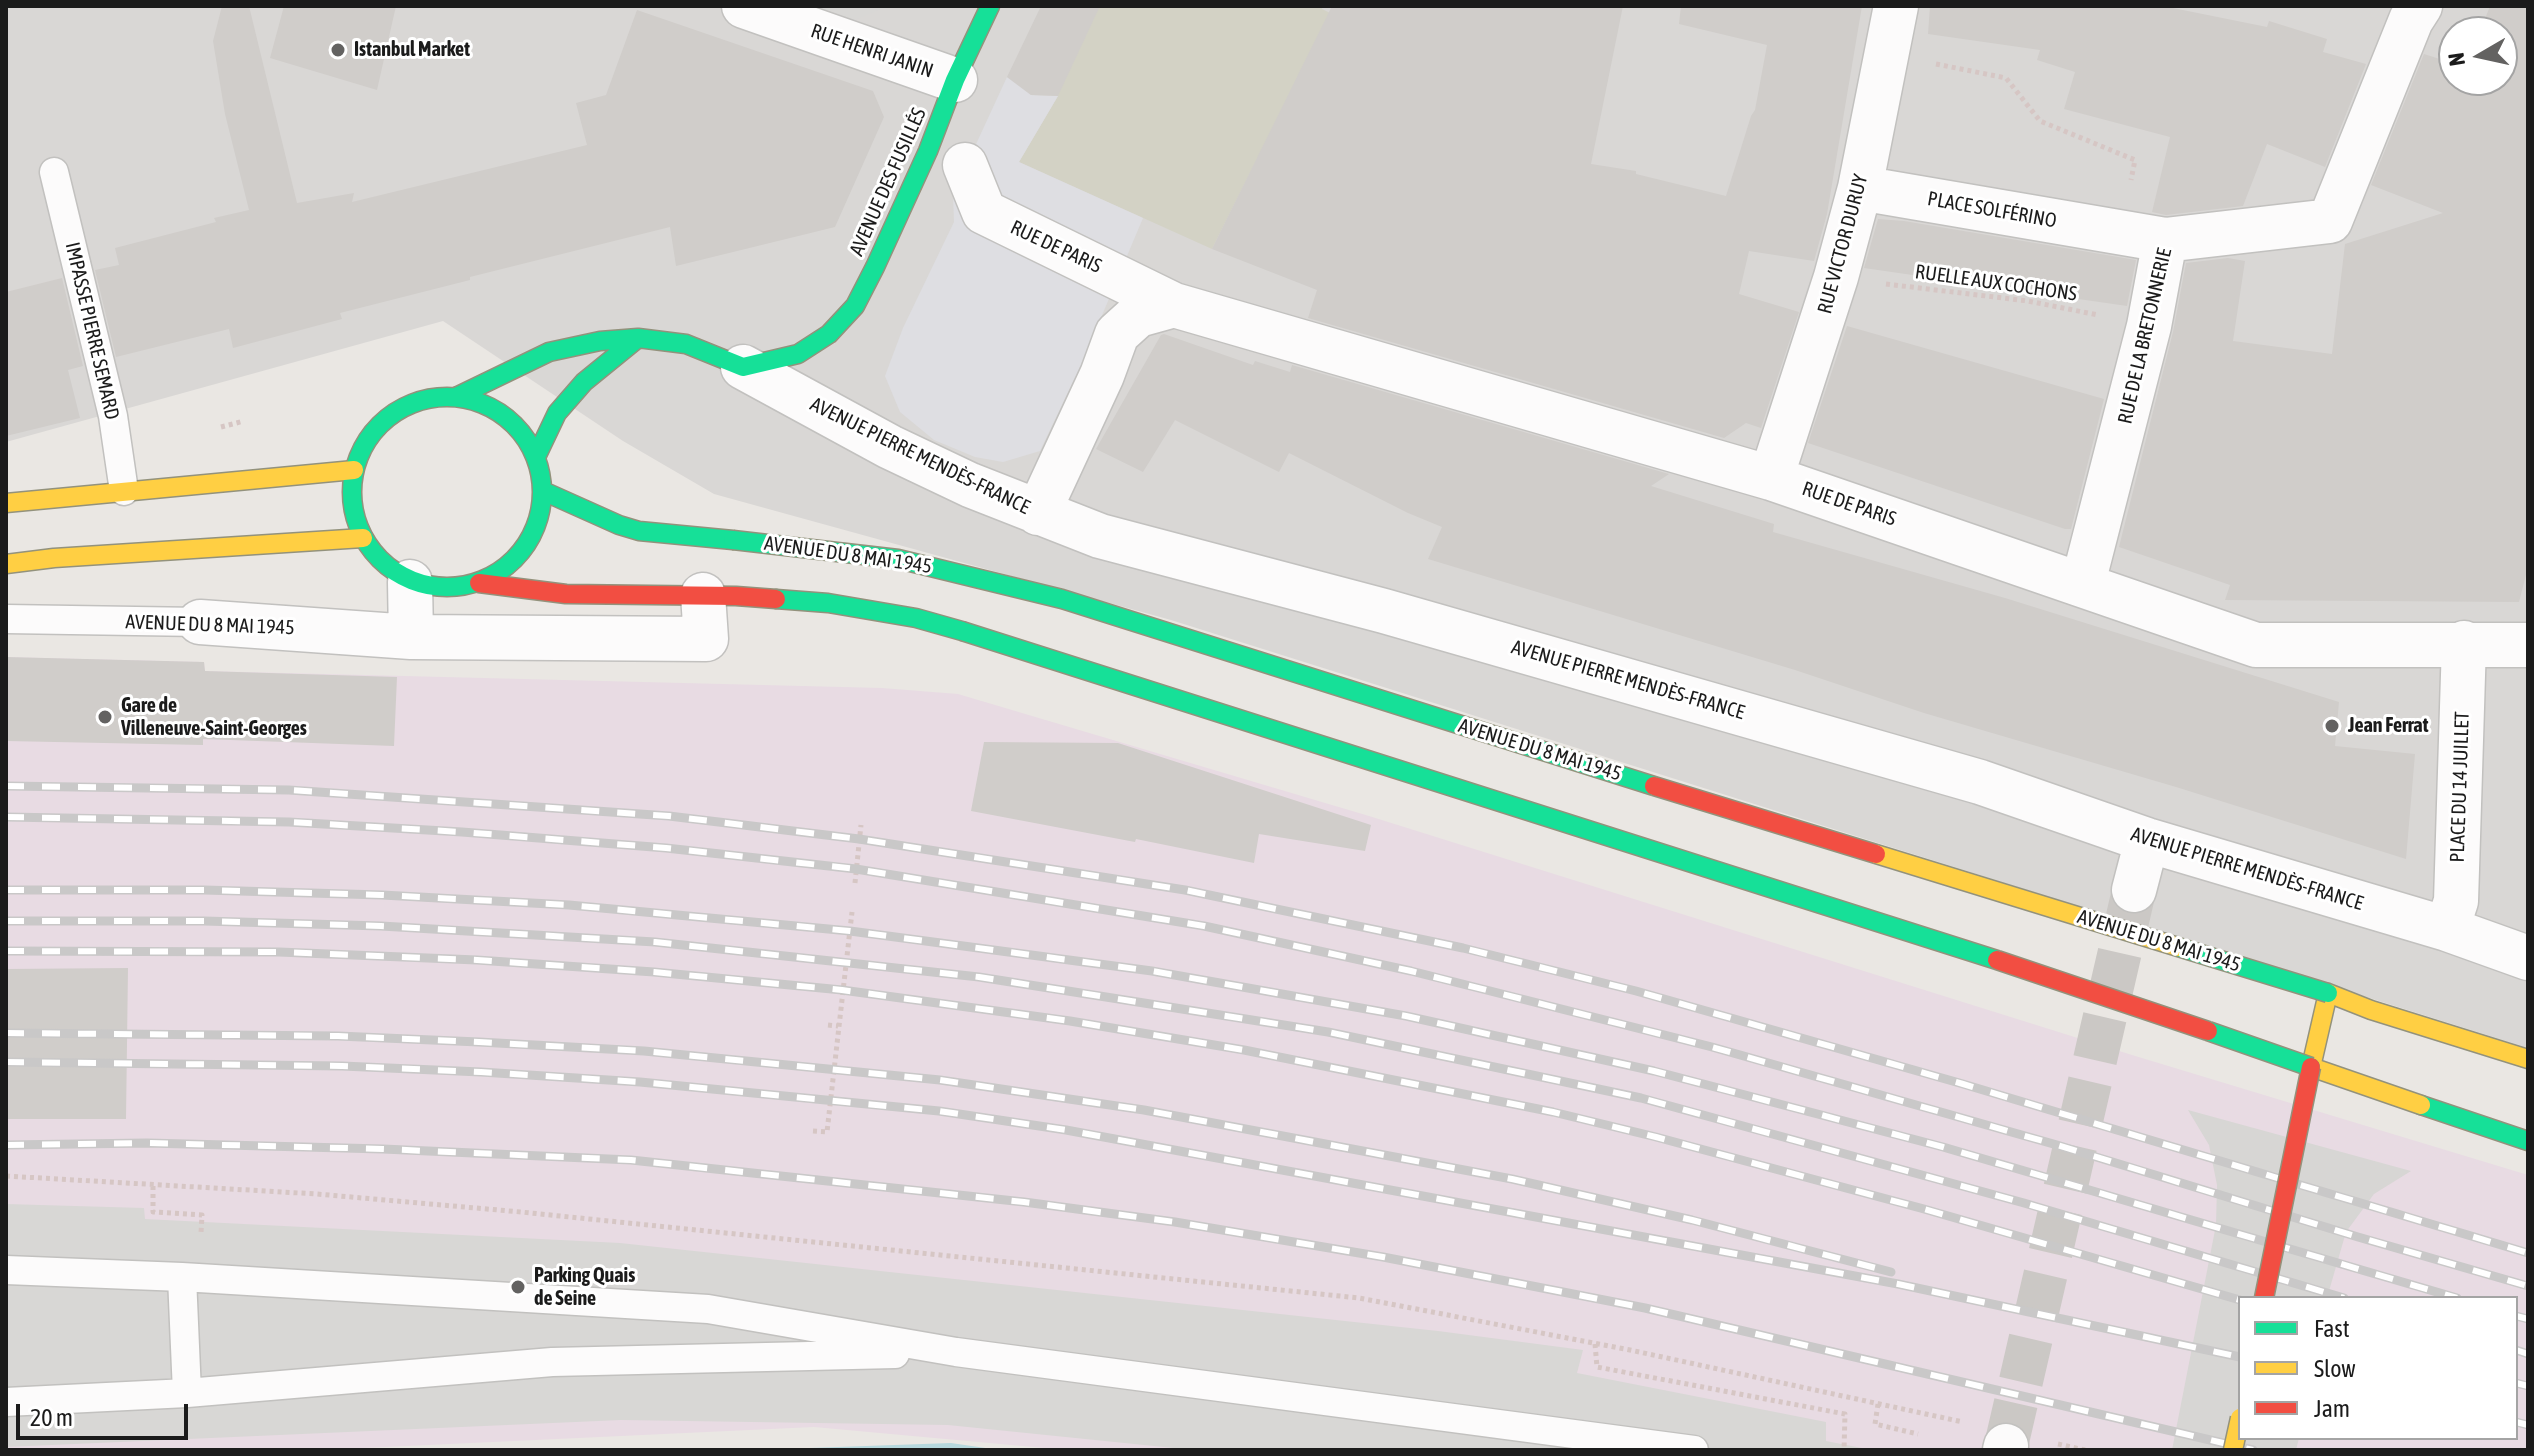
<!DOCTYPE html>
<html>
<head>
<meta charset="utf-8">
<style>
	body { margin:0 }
	#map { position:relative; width:2534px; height:1456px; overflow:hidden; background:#eae7e3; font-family:"Asap Condensed",sans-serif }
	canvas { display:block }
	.frame { position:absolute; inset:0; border:8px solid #1b1b1b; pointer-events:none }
	.legend { position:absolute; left:2238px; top:1296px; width:280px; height:144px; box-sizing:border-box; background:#fff; border:2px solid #a4a4a4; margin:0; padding:10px 14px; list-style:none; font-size:24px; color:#1b1b1b }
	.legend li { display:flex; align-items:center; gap:16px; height:40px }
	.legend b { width:40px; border:2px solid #a4a4a4 }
	.north { position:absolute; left:2438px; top:16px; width:80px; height:80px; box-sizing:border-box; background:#fff; border:2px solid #a4a4a4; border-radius:50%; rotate:261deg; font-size:22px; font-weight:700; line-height:32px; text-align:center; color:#1b1b1b }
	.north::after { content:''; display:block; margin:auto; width:28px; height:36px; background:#636261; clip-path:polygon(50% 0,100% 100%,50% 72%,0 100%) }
	.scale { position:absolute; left:16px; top:1404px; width:172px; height:36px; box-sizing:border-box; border:4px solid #1b1b1b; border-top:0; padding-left:10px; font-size:24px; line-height:28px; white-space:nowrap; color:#1b1b1b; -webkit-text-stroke:6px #fff; paint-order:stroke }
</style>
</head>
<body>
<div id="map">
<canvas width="2534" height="1456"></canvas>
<div class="frame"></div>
<ul class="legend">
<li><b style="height:10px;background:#16e098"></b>Fast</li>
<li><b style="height:10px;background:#ffcf43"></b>Slow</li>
<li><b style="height:10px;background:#f24e42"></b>Jam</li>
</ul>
<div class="north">N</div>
<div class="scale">20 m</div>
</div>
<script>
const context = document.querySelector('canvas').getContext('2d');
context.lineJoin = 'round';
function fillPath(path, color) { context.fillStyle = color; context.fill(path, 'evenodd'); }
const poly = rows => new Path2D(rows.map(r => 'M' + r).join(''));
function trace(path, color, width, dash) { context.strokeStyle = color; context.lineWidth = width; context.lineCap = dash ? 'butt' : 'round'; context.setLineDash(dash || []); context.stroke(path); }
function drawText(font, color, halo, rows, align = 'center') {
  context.font = font + ' "Asap Condensed",sans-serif'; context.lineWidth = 6; context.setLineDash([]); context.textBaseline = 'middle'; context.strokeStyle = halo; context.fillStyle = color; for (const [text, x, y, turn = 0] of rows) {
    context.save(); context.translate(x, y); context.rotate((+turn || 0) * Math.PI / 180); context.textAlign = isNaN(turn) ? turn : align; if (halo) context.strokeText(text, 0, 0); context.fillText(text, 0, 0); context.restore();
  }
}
fillPath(poly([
	[6,6,2528,6,2528,1048,1171,620,714,494,623,441,443,321,6,442],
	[2454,32,2502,32,2502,80,2454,80]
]), '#d9d7d5');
fillPath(poly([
	[6,657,204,662,205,671,882,688,958,694,1369,816,2132,1055,2528,1175,2528,1450,1066,1450,814,1427,321,1450,6,1450],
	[2240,1298,2516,1298,2516,1438,2240,1438]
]), '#e8dbe3');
fillPath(poly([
	[1099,6,1323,6,1322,9,1330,13,1212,249,1019,162,1058,96,1060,74]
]), '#d3d2c5');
fillPath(poly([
	[799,6,888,6,848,23],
	[6,1204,144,1208,145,1219,620,1243,1438,1331,1583,1350,1577,1373,1826,1422,1826,1441,1872,1450,1193,1450,948,1425,621,1420,6,1447]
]), '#d8d7d5');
fillPath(poly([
	[1007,77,1031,95,1058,96,1019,162,1143,218,1081,365,1040,451,1003,462,975,457,934,440,900,412,885,376,903,328,954,222,953,194]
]), '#dedee2');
fillPath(poly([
	[951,1443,999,1450,753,1450]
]), '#b6d8dd');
fillPath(poly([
	[2188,1110,2411,1171,2374,1194,2346,1232,2327,1298,2240,1298,2240,1438,2299,1438,2296,1450,2172,1450,2216,1225,2217,1185,2209,1145]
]), '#d7d6d4');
fillPath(poly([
	[222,6,249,6,297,203,354,193,352,202,587,145,576,103,606,95,637,10,873,91,884,117,835,227,676,266,670,227,470,277,470,280,340,313,342,319,233,348,229,329,116,357,95,270,119,265,115,248,216,222,214,218,249,210,225,114,213,41],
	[284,6,396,6,377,90,270,58],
	[1041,6,1100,6,1058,96,1031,95,1007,77],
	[1332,6,1623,6,1591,164,1636,171,1636,174,1726,196,1751,116,1755,110,1767,45,1679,24,1681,6,1862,6,1827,214,1814,261,1749,251,1739,294,1799,312,1761,428,1746,423,1724,438,1308,318,1317,290,1212,249],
	[1930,6,2163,6,2267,27,2269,21,2327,39,2323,52,2366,64,2325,167,2267,144,2243,206,2166,215,2152,212,2170,137,2064,109,2075,72,2037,60,2040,50,1928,34],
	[2490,6,2528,6,2528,567,2519,602,2225,600,2230,585,2119,547,2173,332,2186,263,2228,258,2245,261,2233,341,2332,354,2345,244,2443,213,2371,185,2424,54,2449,62,2454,53,2454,80,2502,80,2502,32,2480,32],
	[1878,219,1904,221,2136,260,2127,306,1864,268],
	[62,278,83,366,68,370,80,418,6,436,6,292],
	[1847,326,2104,399,2071,529,2065,529,1808,443],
	[1164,334,1253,365,1255,361,1290,372,1292,365,1669,474,1651,486,1774,524,1773,532,2005,598,2339,702,2335,746,2415,754,2406,859,2176,787,1924,713,1795,670,1428,559,1442,527,1408,513,1289,453,1279,472,1175,420,1143,472,1096,449,1161,335],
	[6,657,204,662,205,671,397,677,394,746,203,739,203,745,6,741],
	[984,742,1118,743,1371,825,1365,851,1259,834,1254,863,1136,839,1135,842,971,811],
	[128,968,126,1119,6,1119,6,969]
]), '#d0cdca');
trace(poly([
	[2006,1446,2133,895]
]), '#cbc8c5', 44, [44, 22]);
const lane = poly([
	[54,172,113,416,124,491],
	[6,619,200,622],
	[6,1270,182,1277,708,1309,956,1352,1694,1450],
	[187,1393,552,1362,895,1354],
	[6,1402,187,1393,182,1277]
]);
const street = poly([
	[744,6,955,80],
	[965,165,984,212,1174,305,1771,478,2256,645,2528,645],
	[1860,188,2165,240],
	[743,367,890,447,970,485,1100,536,1384,611,1980,782,2147,840,2447,929,2528,958],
	[1771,478,1836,277,1860,188,1896,6],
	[1038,513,1102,375,1117,334,1138,315,1174,305],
	[410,582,411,637],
	[2083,583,2149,326,2165,240,2330,221,2411,20,2420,6],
	[200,622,411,637,706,639,703,595],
	[2134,890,2147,840],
	[2447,929,2456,901,2464,643],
	[2005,1450,2006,1446]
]);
const fast = poly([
	'352 492a95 95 0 1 1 190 0a95 95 0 1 1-190 0Z',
	[456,397,549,352,600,341,638,338,686,344,743,367,798,354,829,334,855,306,875,267,928,151,955,80,990,6],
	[537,455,557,413,584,382,638,338],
	[543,491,619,525,639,531,733,540],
	[776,599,828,603,916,618,962,631],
	[2421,1105,2528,1141]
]);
const slow = poly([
	[6,503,354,470],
	[6,564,54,558,363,538],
	[2421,1105,2311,1067,2328,993,2371,1010,2528,1059]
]);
const jam = poly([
	[479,583,566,594,736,596,776,599]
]);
trace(lane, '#c2c1bf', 31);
trace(street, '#c2c1bf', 47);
trace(fast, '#93927c', 21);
trace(slow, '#93927c', 21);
trace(jam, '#93927c', 21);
trace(poly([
	[1936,64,2006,78,2040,121,2135,160,2131,180],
	[1886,284,2028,301,2098,315],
	[221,427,244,421],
	[855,883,861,825],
	[828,1025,838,1026],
	[813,1131,827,1132,852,912],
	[6,1176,317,1194,521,1212,1359,1298,1630,1350,1963,1422],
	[153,1186,153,1212,202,1215,201,1233],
	[1595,1344,1597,1367,1845,1414,1844,1450],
	[1878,1404,1875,1424,1918,1434],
	[2058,1444,2085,1450]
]), '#d6c6c4', 5, [4, 4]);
trace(lane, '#fcfbfb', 28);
trace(street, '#fcfbfb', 44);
trace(fast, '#16e098', 18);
trace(slow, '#ffcf43', 18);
trace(jam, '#f24e42', 18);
const rail = poly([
	[6,786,289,790,669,816,859,839,1185,890,1463,948,1636,991,1963,1084,2528,1253],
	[6,817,289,822,462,832,666,848,856,869,1204,926,1411,971,1712,1047,2057,1145,2358,1237,2528,1286],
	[6,890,204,890,382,895,569,905,850,931,1152,971,1406,1016,1654,1071,1943,1147,2457,1298],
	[6,921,204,921,381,926,655,942,979,977,1328,1032,1641,1098,2024,1203,2344,1298],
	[6,951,279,952,477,960,654,972,842,990,1070,1021,1244,1050,1553,1112,1656,1137,1924,1209,2240,1300],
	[6,1033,338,1036,479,1042,644,1051,940,1080,1144,1110,1512,1179,1692,1220,1891,1272],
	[6,1062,342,1066,481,1072,640,1082,939,1111,1066,1130,1898,1284,2240,1357],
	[6,1145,147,1143,383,1149,631,1160,1024,1202,1175,1222,1383,1257,1645,1308,2253,1450],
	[2516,1316,2528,1319],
	[2516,1350,2528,1354],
	[2516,1383,2528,1386],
	[2516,1422,2528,1425]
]);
trace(rail, '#c9c8c8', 9);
trace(rail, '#fff', 6, [18]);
const fastBridge = poly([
	[733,540,898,559,1062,599,1654,786],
	[962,631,1997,960],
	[2178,947,2328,993],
	[2208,1031,2311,1067]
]);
const slowBridge = poly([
	[1876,854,2178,947],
	[2233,1450,2240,1418]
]);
const jamBridge = poly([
	[1654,786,1876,854],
	[1997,960,2208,1031],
	[2264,1298,2311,1067]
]);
trace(fastBridge, '#93927c', 21, []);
trace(slowBridge, '#93927c', 21, []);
trace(jamBridge, '#93927c', 21, []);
trace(fastBridge, '#16e098', 18);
trace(slowBridge, '#ffcf43', 18);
trace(jamBridge, '#f24e42', 18);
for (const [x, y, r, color] of [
	[338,50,8,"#636261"],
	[105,717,8,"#636261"],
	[2332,726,8,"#636261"],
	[518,1287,8,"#636261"]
]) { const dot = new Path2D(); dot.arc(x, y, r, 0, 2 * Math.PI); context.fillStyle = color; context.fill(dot); trace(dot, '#fff', 3); }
drawText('bold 20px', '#1b1b1b', '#fff', [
	["Istanbul Market",354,50],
	["Gare de",121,706],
	["Villeneuve-Saint-Georges",121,729],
	["Jean Ferrat",2348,726],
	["Parking Quais",534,1276],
	["de Seine",534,1299]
], 'left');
drawText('20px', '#1b1b1b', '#fff', [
	["RUE HENRI JANIN",872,51,19],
	["AVENUE DES FUSILLÉS",888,182,-66],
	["PLACE SOLFÉRINO",1992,210,10],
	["RUE VICTOR DURUY",1843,244,-75],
	["RUE DE PARIS",1056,247,25],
	["RUELLE AUX COCHONS",1996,283,8],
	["IMPASSE PIERRE SEMARD",92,331,77],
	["RUE DE LA BRETONNERIE",2145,336,-77],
	["AVENUE PIERRE MENDÈS-FRANCE",920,456,26],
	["RUE DE PARIS",1849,504,19],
	["AVENUE DU 8 MAI 1945",848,555,8],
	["AVENUE DU 8 MAI 1945",210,625,2],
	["AVENUE PIERRE MENDÈS-FRANCE",1628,680,16],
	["AVENUE DU 8 MAI 1945",1540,750,17],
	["PLACE DU 14 JUILLET",2460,787,-88],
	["AVENUE PIERRE MENDÈS-FRANCE",2247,869,17],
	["AVENUE DU 8 MAI 1945",2159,941,17]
]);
</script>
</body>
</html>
